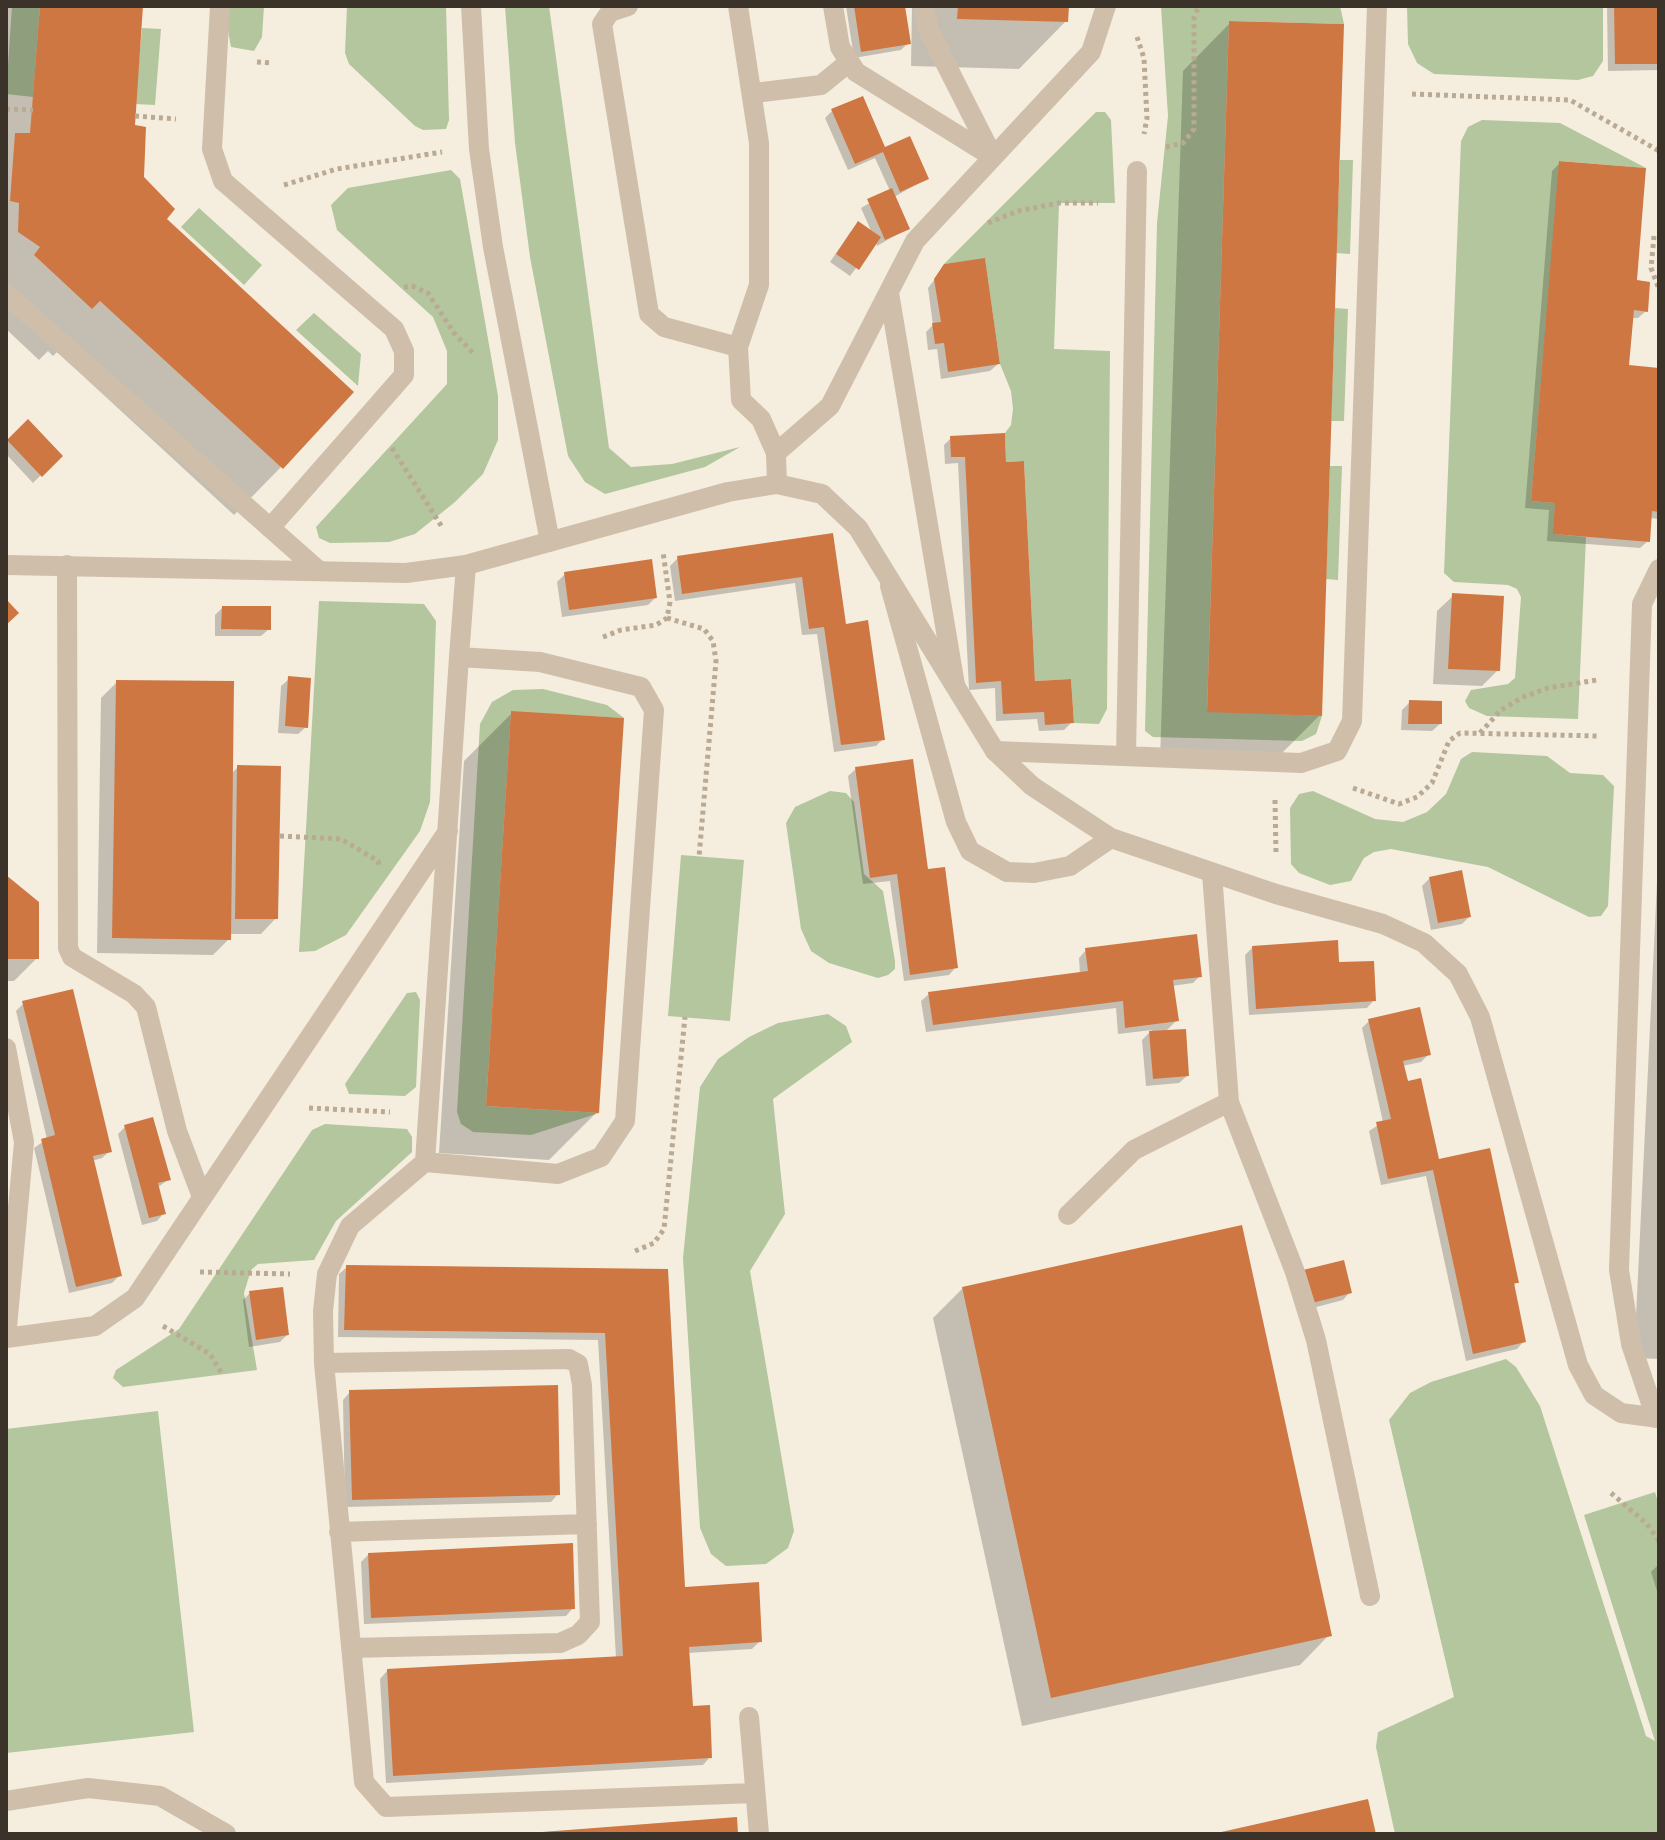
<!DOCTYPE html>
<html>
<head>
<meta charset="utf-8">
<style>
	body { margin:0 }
	#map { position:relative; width:1665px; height:1840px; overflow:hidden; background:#f5eedf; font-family:"Source Sans 3",sans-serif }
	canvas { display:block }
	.frame { position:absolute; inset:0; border:8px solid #3b322a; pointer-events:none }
</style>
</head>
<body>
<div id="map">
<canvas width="1665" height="1840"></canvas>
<div class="frame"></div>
</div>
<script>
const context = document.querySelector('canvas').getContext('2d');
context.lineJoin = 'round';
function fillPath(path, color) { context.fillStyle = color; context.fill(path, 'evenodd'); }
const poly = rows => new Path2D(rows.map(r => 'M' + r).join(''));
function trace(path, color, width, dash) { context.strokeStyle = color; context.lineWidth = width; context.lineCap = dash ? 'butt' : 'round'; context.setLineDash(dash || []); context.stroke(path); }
fillPath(poly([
	[12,6,40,6,33,97,6,94],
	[229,6,264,6,262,37,254,51,231,47,228,31],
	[347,6,446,6,449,120,446,129,423,130,415,126,349,64,345,53],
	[505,6,549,6,609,448,631,467,672,464,740,447,705,467,605,494,585,482,568,456,530,257,515,143],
	[1161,6,1340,6,1344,24,1229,21,1207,711,1322,716,1316,734,1302,741,1153,737,1145,731,1157,223,1168,116],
	[1407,6,1603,6,1603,61,1593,76,1578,80,1434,74,1417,63,1408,44],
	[142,28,161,29,155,105,135,104],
	[1096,112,1105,112,1111,120,1115,203,1059,203,1054,349,1110,351,1107,709,1099,724,1074,723,1071,679,1035,681,1024,461,1006,462,1005,433,1011,425,1013,409,1011,391,1000,364,985,259,944,264],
	[1482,120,1560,123,1646,168,1560,161,1531,501,1555,503,1554,534,1586,537,1578,719,1487,716,1469,708,1465,701,1471,690,1508,684,1515,678,1521,597,1517,589,1508,585,1454,582,1444,573,1461,141,1468,127],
	[1340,160,1353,160,1350,254,1336,253],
	[451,170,460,179,498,396,498,440,483,474,455,502,415,534,389,542,330,543,319,538,316,527,447,384,447,351,433,317,337,230,331,205,348,188],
	[199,208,262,265,244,285,181,227],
	[1335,308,1348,309,1344,421,1331,421],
	[314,313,361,354,358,386,296,330],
	[1330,466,1342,466,1338,580,1326,579],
	[319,601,424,604,436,621,430,802,420,831,346,935,315,951,299,952],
	[543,689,607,705,624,718,511,712,486,1106,599,1113,531,1135,473,1132,461,1124,457,1112,480,724,492,702,513,690],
	[1472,752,1547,756,1570,773,1603,775,1614,786,1608,906,1601,916,1589,917,1488,867,1391,849,1374,852,1364,858,1351,881,1330,885,1299,873,1291,864,1290,808,1299,794,1313,791,1375,819,1403,822,1427,812,1446,794,1461,759],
	[830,791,846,793,854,802,864,874,883,891,895,961,895,969,888,975,878,978,829,963,811,951,801,929,786,823,795,807],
	[681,855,744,860,730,1021,668,1016],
	[416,992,420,1000,416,1087,405,1096,349,1094,345,1084,407,993],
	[828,1014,846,1026,852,1042,773,1099,785,1214,750,1271,794,1531,788,1548,766,1564,726,1566,711,1554,700,1528,683,1258,700,1087,718,1059,749,1037,778,1023],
	[325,1124,407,1129,412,1137,412,1152,336,1221,314,1260,258,1264,251,1270,244,1293,257,1370,123,1387,113,1378,116,1370,179,1329,312,1130],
	[1506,1359,1516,1367,1540,1406,1646,1736,1655,1741,1584,1515,1655,1492,1659,1506,1659,1834,1395,1834,1376,1747,1378,1732,1454,1697,1389,1420,1410,1393,1431,1382],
	[158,1411,194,1732,6,1753,6,1429]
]), '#b3c69d');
fillPath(poly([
	[6,6,140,6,133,127,142,178,281,467,234,515,57,352,53,356,48,351,39,360,6,329],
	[846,6,903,6,908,43,901,50,854,58],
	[912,6,1067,6,1066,21,1019,69,911,66],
	[1607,6,1659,6,1659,70,1608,71],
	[1230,23,1320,715,1272,763,1160,759,1183,71],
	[832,111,926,179,894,197,908,228,877,246,876,242,850,276,830,262,851,231,872,233,861,208,890,191,875,158,848,170,825,118],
	[1560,163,1635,282,1646,311,1638,318,1631,318,1627,367,1659,370,1659,519,1650,518,1648,541,1640,548,1547,541,1549,510,1525,508,1552,171],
	[945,266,998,364,990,371,941,379,937,349,928,350,926,332,933,325,928,288],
	[28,422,60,456,33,483,6,454,6,443],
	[951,438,1004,464,1033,683,1072,722,1064,730,1039,731,1037,719,996,721,995,688,969,690,958,463,945,464,944,445],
	[832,536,845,626,883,739,876,746,834,752,817,634,802,635,795,583,675,601,670,566,678,558],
	[565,574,655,598,648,605,562,617,557,582],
	[1453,596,1498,670,1482,686,1433,684,1437,611],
	[222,608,269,629,261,636,215,636,215,615],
	[289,679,306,727,298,734,278,733,281,686],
	[117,682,231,774,238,767,276,918,261,934,229,934,229,939,213,955,97,953,101,698],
	[1410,702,1440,724,1432,731,1401,730,1402,710],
	[512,713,597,1112,549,1160,439,1153,464,761],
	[856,769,926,871,956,967,949,975,904,981,890,881,863,884,848,776],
	[1659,841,1659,1359,1634,1358],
	[6,877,37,958,14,981,6,981],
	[1430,878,1469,917,1462,924,1431,930,1422,886],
	[1252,948,1337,964,1374,1000,1367,1008,1249,1015,1245,955],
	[1086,950,1200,976,1193,983,1172,986,1177,1020,1165,1032,1187,1076,1179,1083,1146,1086,1142,1040,1152,1030,1118,1034,1116,1008,926,1032,921,1001,929,994,1080,974,1079,958],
	[24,1003,110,1151,102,1158,92,1161,120,1275,112,1283,69,1293,34,1148,47,1139,16,1011],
	[1369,1021,1428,1055,1421,1062,1402,1066,1437,1161,1517,1282,1513,1287,1524,1341,1517,1349,1466,1361,1426,1176,1381,1185,1369,1131,1383,1122,1362,1028],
	[125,1127,169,1179,157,1188,164,1213,157,1221,142,1225,118,1134],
	[347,1267,666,1271,683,1589,760,1641,752,1649,687,1653,691,1708,710,1757,703,1765,386,1783,380,1679,387,1671,616,1658,598,1340,338,1337,339,1274],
	[1297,1279,1350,1292,1343,1300,1305,1310],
	[963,1288,1329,1635,1300,1665,1022,1726,933,1318],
	[250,1293,287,1335,280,1342,249,1347,243,1300],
	[350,1392,558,1494,551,1502,345,1507,343,1400],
	[369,1554,573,1608,566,1616,364,1624,361,1562],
	[1659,1564,1659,1597,1651,1572]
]), '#0003');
fillPath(poly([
	[40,6,143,6,135,125,146,127,144,177,175,209,167,219,354,392,283,469,100,301,92,309,34,255,40,247,18,232,19,203,10,201,15,133,30,133],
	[854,6,905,6,911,44,861,52],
	[958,6,1069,6,1068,22,957,19],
	[1614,6,1659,6,1659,64,1615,64],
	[1229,21,1344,24,1322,716,1207,712],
	[863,96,885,147,910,136,929,179,900,192,883,152,855,164,831,109],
	[1559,161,1646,168,1637,280,1650,282,1648,312,1634,310,1629,365,1659,368,1659,512,1652,511,1650,542,1553,534,1555,503,1531,501],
	[892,188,910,229,885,240,867,199],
	[858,221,881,237,859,270,836,254],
	[985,258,1000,364,948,372,944,343,935,344,932,323,941,322,934,279,944,264],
	[28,419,63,456,42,477,7,440],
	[1005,433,1006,462,1024,461,1035,681,1071,679,1074,723,1045,725,1044,712,1003,714,1001,681,976,683,965,457,951,457,950,436],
	[833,533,846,624,868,620,885,740,841,745,824,627,809,629,802,577,682,594,677,556],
	[652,559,657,598,569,610,564,572],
	[1452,593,1504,596,1500,671,1448,669],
	[6,599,19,613,6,625],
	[222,606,271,606,271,630,221,629],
	[288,676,311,678,308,728,285,726],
	[116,680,234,681,231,940,112,938],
	[1409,700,1442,701,1442,724,1408,724],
	[511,711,624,718,599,1113,486,1106],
	[913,759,928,869,945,867,958,968,910,975,897,874,870,878,855,767],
	[237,765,281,766,278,919,235,919],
	[1462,870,1471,917,1438,923,1429,877],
	[6,875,39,902,39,959,6,959],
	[1197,934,1202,977,1173,980,1179,1021,1125,1028,1123,1001,933,1025,928,992,1088,971,1085,948],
	[1338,940,1339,962,1374,961,1376,1001,1256,1009,1252,946],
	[73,989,112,1152,93,1156,122,1276,76,1287,41,1139,55,1135,22,1001],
	[1420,1007,1431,1055,1403,1061,1408,1081,1421,1078,1439,1159,1490,1148,1519,1283,1514,1283,1526,1342,1473,1354,1433,1170,1388,1179,1376,1122,1391,1119,1368,1019],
	[1186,1029,1189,1076,1153,1079,1149,1031],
	[153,1117,171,1180,158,1183,166,1214,149,1218,124,1125],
	[1242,1225,1332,1636,1051,1698,962,1287],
	[1344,1260,1352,1293,1312,1303,1303,1270],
	[346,1265,668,1269,685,1587,759,1582,762,1642,689,1647,693,1706,710,1705,712,1758,393,1776,387,1669,623,1656,605,1333,344,1330],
	[283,1287,289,1335,256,1340,249,1291],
	[558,1385,560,1495,352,1500,349,1390],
	[573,1543,575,1609,371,1618,368,1553],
	[1368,1799,1376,1834,1217,1834,1217,1833],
	[737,1817,738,1834,542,1834,542,1832]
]), '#cf7743');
trace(poly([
	[1137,37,1144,58,1147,118,1144,134],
	[257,62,272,63],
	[1412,94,1570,100,1659,151],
	[6,109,33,110],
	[135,116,176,119],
	[1166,147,1183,143,1194,129,1194,18,1199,6],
	[284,185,337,169,442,152],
	[988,223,1018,211,1059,203,1098,203],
	[1654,236,1651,268,1659,289],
	[404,287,412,286,428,293,454,333,473,353],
	[392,448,442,527],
	[667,618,704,629,713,641,716,661,699,857],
	[603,637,621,630,656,625,667,618,670,602,663,552],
	[1480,733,1501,710,1523,697,1548,688,1597,680],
	[1353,788,1399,804,1417,797,1432,783,1449,741,1460,733,1598,736],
	[1275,800,1276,854],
	[280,836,341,839,378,861,379,865],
	[309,1108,390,1112],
	[635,1251,654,1243,664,1229,685,1017],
	[200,1272,290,1274],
	[163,1326,210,1354,222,1374],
	[1611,1493,1647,1524,1659,1541]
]), '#bbaa93', 5, [4, 4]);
trace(poly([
	[220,6,212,149,223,181,394,329,404,351,404,375,270,528],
	[471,6,479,149,493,247,550,542],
	[628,6,610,12,602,24,649,314,664,327,738,347],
	[738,6,759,143,759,285,738,347,741,400,761,419,776,453],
	[833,6,840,47,856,72,993,157,929,31,923,6],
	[754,93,821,85,848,63],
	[889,293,955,685],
	[6,294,319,571],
	[777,484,776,453,830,406,915,241,1091,52,1106,6],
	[67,565,68,948,72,957,134,994,146,1007,177,1131,202,1197],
	[890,586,956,822,970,851,1007,872,1034,873,1070,866,1111,838],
	[459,657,540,662,641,687,654,710,625,1121,601,1157,558,1174,425,1162,459,657,466,565],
	[995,751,1301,763,1337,751,1352,721,1377,6],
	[1126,756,1137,171],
	[6,1048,24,1142,6,1338],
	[1229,1102,1295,1272,1316,1340,1370,1596],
	[425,1162,350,1226,327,1274,323,1311,324,1363,364,1782,386,1807,754,1793],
	[1068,1215,1134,1150,1229,1102,1212,873],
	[6,1338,95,1326,135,1298,448,831],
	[324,1363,569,1359,578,1364,582,1385,590,1622,578,1635,560,1643,351,1648],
	[1656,1418,1631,1344,1619,1270,1642,604,1659,569],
	[339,1532,587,1524],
	[749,1717,759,1834],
	[6,1801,88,1788,160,1796,226,1834]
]), '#cfbfaa', 20);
trace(poly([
	[6,565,406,573,466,565,728,492,777,484,822,494,858,528,995,751,1032,786,1111,838,1276,894,1383,924,1424,943,1458,974,1480,1017,1578,1365,1594,1395,1621,1413,1659,1418]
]), '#cfbfaa', 20);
</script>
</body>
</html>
